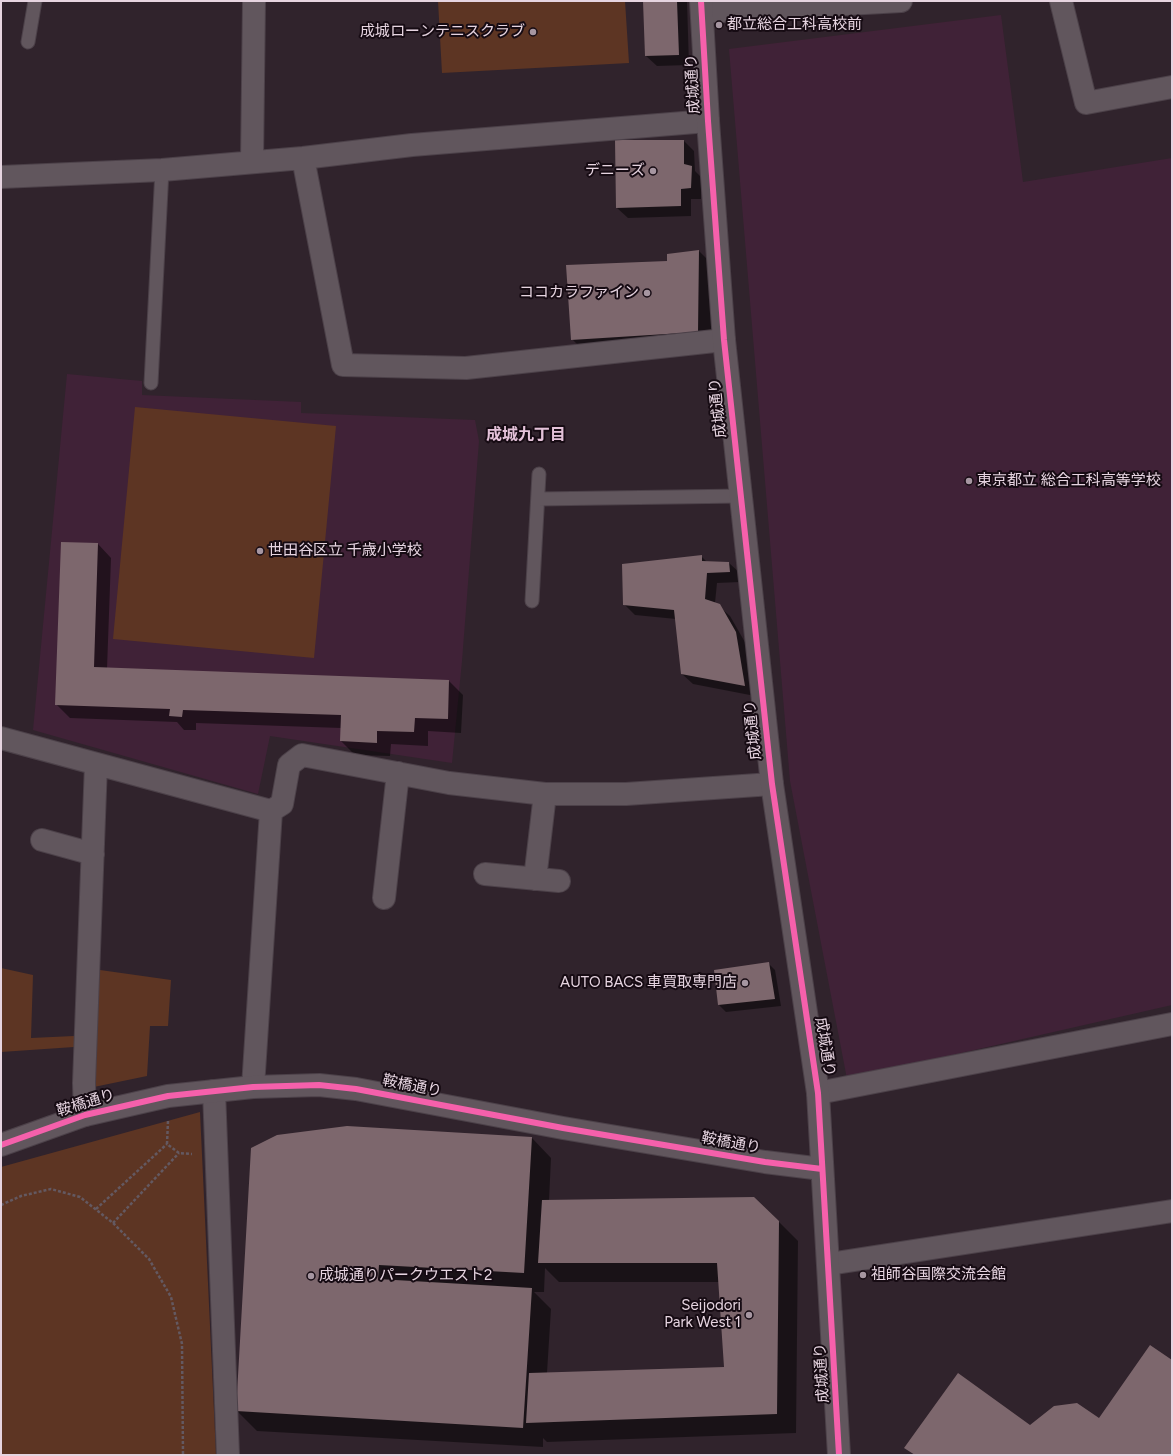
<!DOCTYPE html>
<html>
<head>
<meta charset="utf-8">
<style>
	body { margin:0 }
	#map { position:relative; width:1173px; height:1456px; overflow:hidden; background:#30232c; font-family:Figtree,sans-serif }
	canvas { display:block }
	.frame { position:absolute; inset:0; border:2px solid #e6d4e0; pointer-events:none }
</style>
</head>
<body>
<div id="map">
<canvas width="1173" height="1456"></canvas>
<div class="frame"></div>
</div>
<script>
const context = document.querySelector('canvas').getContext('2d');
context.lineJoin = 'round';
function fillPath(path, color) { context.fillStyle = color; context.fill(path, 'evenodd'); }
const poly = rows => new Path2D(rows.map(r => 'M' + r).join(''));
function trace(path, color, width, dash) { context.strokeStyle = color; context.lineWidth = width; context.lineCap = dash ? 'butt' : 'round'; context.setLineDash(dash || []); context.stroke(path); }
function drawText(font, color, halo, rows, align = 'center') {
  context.font = font + ' Figtree,"Noto Sans JP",sans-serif'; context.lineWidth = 4; context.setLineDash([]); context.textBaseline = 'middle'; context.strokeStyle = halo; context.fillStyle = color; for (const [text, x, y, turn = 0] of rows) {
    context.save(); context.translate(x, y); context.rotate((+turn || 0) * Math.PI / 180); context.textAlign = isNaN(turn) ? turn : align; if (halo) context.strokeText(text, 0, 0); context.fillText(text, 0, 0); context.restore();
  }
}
fillPath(poly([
	[1001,15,1023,182,1172,158,1172,1005,847,1079,790,781,729,49],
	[67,374,142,381,142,395,301,402,301,413,475,420,479,441,462,661,452,763,270,736,258,794,33,730]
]), '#402237');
fillPath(poly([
	[438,1,625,1,629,63,442,73],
	[135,407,336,426,314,658,113,639],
	[1,968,33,975,31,1038,74,1036,74,1047,1,1052],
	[93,969,171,980,168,1026,150,1026,147,1076,89,1088],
	[200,1112,216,1455,1,1455,1,1167]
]), '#5d3523');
fillPath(poly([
	[644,1,687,1,689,65,657,66,646,56],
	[684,141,694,151,695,171,702,178,701,199,691,199,691,216,628,218,617,208],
	[699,251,713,265,711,345,586,353,572,339,668,262],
	[98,544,111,558,107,669,449,681,463,695,461,733,428,731,428,746,391,744,390,756,355,755,341,741,341,728,196,723,196,730,184,730,177,722,70,718,56,704],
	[701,556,708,563,729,563,740,573,740,582,717,583,715,603,730,616,746,644,755,696,693,684,682,674,676,619,635,615,624,604],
	[768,963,775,970,781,1006,726,1012,719,1005],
	[532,1138,551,1158,549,1201,778,1221,798,1241,796,1433,547,1442,543,1438,543,1447,257,1431,237,1411,252,1149],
	[545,1268,559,1282,719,1282,726,1368,547,1373,551,1309,534,1292,544,1292]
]), '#0007');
fillPath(poly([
	[643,1,677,1,679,55,645,56],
	[615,140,684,140,684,164,692,166,691,188,681,189,681,206,616,208],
	[699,250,698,332,571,340,566,265,667,261,667,254],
	[61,542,98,543,94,667,449,680,448,719,415,718,414,732,377,731,377,743,340,741,341,715,183,710,182,717,169,716,170,709,55,705],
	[702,555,702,561,729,562,730,572,707,573,705,599,720,604,736,632,745,686,681,674,674,610,623,605,622,564],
	[769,962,775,999,718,1005,714,970],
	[347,1126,532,1137,524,1273,379,1265,378,1279,532,1288,523,1428,236,1411,251,1148,277,1135],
	[754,1197,779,1221,777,1414,526,1423,529,1373,724,1367,717,1263,538,1263,542,1200],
	[1150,1345,1172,1360,1172,1455,915,1455,904,1448,958,1373,1030,1425,1054,1406,1077,1403,1099,1418]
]), '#7d676d');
const service = poly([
	[28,42,35,1],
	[151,383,162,170],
	[538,499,741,496],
	[532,601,539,474]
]);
const minor = poly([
	[1061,1,1086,103,1172,87],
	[702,12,901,1],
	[303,158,343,365,466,368,724,340],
	[252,162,254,1],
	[1,177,162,170,303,158,412,145,708,121],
	[1,738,271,811,282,804,289,765,302,755,449,783,545,794,626,794,772,784],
	[42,840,93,854],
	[485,874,559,881],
	[535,879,545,794],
	[384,898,398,773],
	[253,1087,271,811],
	[214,1091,228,1455],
	[818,1093,1172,1024],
	[85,1115,84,1083,96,764],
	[829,1264,1172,1211]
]);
const tertiary = poly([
	[701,1,708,121,724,340,772,784,818,1093,839,1455],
	[1,1145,85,1115,168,1096,253,1087,319,1085,356,1089,563,1128,765,1162,822,1169]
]);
trace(service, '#4c4149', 15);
trace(minor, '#4c4149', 24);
trace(tertiary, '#4c4149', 24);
trace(poly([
	[168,1121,167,1144,179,1153,192,1154],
	[1,1205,21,1196,51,1189,80,1197,113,1223,149,1259,171,1297,182,1344,183,1455],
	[96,1209,167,1144],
	[113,1223,179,1153]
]), '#645961', 2.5, [3, 2]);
trace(service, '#61565d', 13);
trace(minor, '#61565d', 22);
trace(tertiary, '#61565d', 22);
trace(poly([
	[701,1,708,121,724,340,772,784,818,1093,839,1455],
	[1,1145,85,1115,168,1096,253,1087,319,1085,356,1089,563,1128,765,1162,822,1169]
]), '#f560ab', 6);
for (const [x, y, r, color] of [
	[719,25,4,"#a696a1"],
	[533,32,4,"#a696a1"],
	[653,171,4,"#a696a1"],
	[647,293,4,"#a696a1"],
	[969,481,4,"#a696a1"],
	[260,551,4,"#a696a1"],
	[745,983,4,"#a696a1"],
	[863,1275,4,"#a696a1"],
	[311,1276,4,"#a696a1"],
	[749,1315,4,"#a696a1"]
]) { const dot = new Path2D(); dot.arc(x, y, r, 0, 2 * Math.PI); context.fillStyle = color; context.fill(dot); trace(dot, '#160b13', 1.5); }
drawText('15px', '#e6d4e0', '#160b13', [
	["都立総合工科高校前",727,25],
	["成城ローンテニスクラブ",525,32,"right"],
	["デニーズ",645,171,"right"],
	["ココカラファイン",639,293,"right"],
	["東京都立 総合工科高等学校",977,481],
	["世田谷区立 千歳小学校",268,551],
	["AUTO BACS 車買取専門店",737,983,"right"],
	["祖師谷国際交流会館",871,1275],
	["成城通りパークウエスト2",319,1276],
	["Seijodori",741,1306,"right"],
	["Park West 1",741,1323,"right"]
], 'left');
drawText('15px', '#e6d4e0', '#160b13', [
	["成城通り",693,84,-93],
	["成城通り",718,408,-96],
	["成城通り",753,730,-96],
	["成城通り",825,1047,81],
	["鞍橋通り",412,1086,11],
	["鞍橋通り",86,1103,-17],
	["鞍橋通り",731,1143,10],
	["成城通り",822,1373,-93]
]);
drawText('bold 16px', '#e4c2d9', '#160b13', [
	["成城九丁目",526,435]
]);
</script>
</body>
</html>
